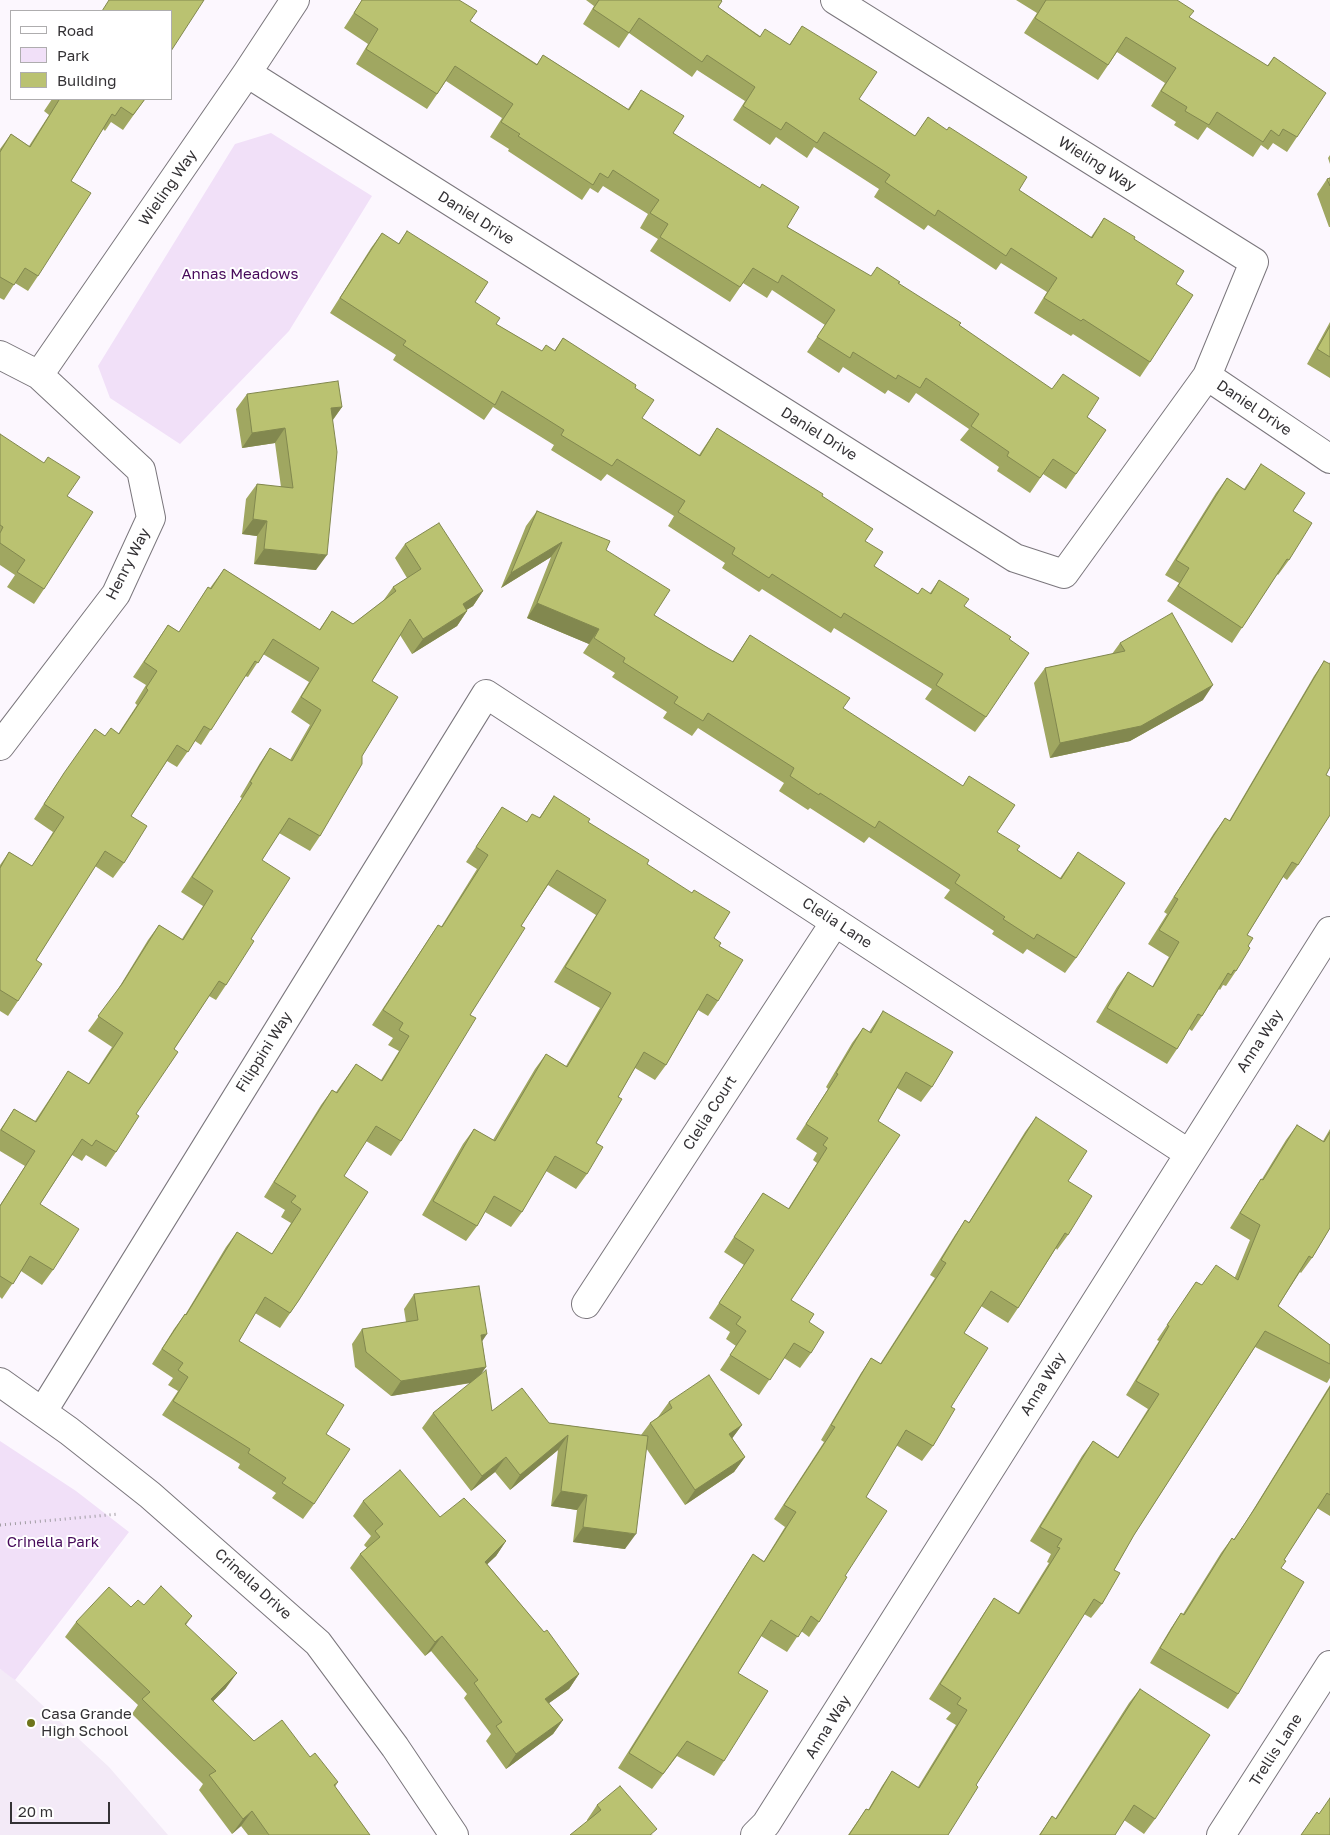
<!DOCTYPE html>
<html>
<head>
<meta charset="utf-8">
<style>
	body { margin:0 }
	#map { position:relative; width:1330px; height:1835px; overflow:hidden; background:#fcf7fe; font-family:"Golos Text",sans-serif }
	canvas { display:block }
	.legend { position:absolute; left:10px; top:10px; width:162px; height:90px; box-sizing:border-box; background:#fff; border:1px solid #aeadae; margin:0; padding:6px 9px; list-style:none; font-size:15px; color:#343235 }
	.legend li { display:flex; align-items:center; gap:10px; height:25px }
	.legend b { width:25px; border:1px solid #aeadae }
	.scale { position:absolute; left:10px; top:1802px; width:100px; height:22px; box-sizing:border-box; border:2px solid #343235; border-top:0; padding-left:6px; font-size:15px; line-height:18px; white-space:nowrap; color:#343235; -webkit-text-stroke:4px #fff; paint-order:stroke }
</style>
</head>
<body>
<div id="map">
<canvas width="1330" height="1835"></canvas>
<ul class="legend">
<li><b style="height:6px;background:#fff"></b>Road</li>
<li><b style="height:14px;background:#f1e0f8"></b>Park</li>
<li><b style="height:14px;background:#bac271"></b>Building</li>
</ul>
<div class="scale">20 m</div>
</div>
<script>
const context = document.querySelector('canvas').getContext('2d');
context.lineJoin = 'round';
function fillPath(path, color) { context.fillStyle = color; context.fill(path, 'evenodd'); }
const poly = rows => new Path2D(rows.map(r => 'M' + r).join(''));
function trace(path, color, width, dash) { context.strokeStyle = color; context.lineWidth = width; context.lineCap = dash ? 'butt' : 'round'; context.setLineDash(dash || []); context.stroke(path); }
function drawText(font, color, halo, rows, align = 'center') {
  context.font = font + ' "Golos Text",sans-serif'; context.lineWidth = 4; context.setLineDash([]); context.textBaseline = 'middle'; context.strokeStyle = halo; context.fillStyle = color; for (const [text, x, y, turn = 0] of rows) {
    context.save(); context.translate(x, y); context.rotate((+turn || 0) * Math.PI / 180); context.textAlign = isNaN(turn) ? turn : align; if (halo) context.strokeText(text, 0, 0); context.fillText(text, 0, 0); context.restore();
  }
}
fillPath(poly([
	[0,1669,11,1676,109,1767,168,1835,0,1835]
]), '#f3eaf7');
fillPath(poly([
	[271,133,372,196,289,331,180,444,110,398,98,366,235,144],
	[0,1441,76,1491,129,1532,15,1680,0,1669]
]), '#f1e0f8');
const street = poly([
	[835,0,1254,262,1207,376],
	[247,73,1015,558,1064,574,1207,376,1330,459],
	[0,355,39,375,141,470,151,518,116,594,0,746],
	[39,375,247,73,295,0],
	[586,1304,835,922],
	[0,1382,69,1431,150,1495,318,1643,395,1747,454,1835],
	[43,1411,486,694,1188,1153],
	[755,1835,766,1824,1330,931],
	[1221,1835,1330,1665]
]);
trace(street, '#7a767c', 30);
trace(poly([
	[0,1525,119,1514]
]), '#a09ca2', 3, [1, 4]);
trace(street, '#fff', 28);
fillPath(poly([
	[362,0,459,0,470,21,537,64,543,55,628,109,641,90,673,133,787,227,870,276,898,283,959,325,1087,417,1106,430,1066,489,1043,474,1030,493,997,471,999,467,960,440,969,429,916,393,909,403,888,390,885,394,843,367,839,373,807,352,825,325,772,290,767,298,743,283,730,302,650,251,658,239,640,228,648,214,603,186,598,193,590,188,582,200,508,151,509,149,490,137,502,118,446,81,427,109,356,64,368,44,344,28],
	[586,0,721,0,718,7,760,36,789,45,802,26,859,99,915,136,928,117,1019,190,1091,237,1104,218,1134,239,1176,284,1150,362,1140,377,1073,334,1071,336,1034,313,1047,292,1001,263,996,270,928,225,924,230,874,197,879,189,814,147,807,158,776,137,770,145,733,120,745,101,697,70,692,77,629,33,619,48,583,24,594,6],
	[1016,0,1177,0,1189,17,1267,66,1274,57,1297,137,1287,152,1273,143,1268,150,1261,145,1253,157,1207,127,1198,140,1174,125,1176,122,1151,106,1165,83,1117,52,1098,80,1024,33,1037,13],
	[52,99,145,99,123,130,111,122,105,131,103,129,71,181,38,276,28,291,15,283,4,300,0,298,0,149,11,134,29,146,49,115,44,111],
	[1330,155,1330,164,1328,158],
	[1330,178,1330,227,1329,227,1317,194,1327,179],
	[407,231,496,324,542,351,554,351,563,338,635,388,642,418,699,455,717,428,822,496,865,541,874,566,918,594,930,593,939,580,964,606,1009,639,986,717,975,732,925,699,932,689,834,628,831,633,762,589,759,592,722,568,725,563,668,526,674,516,607,474,601,481,551,450,554,445,493,407,484,420,393,360,396,355,330,313,371,248,382,233,398,244],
	[1330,322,1330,378,1307,364],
	[247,394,342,407,333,420,316,570,254,564,257,536,242,534,246,499,257,484,281,487,275,443,242,448,236,409],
	[0,434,67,496,44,589,34,604,7,587,15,575,0,565],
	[1261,464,1293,511,1289,560,1278,575,1277,574,1232,643,1167,601,1179,583,1165,575,1216,493,1227,478,1244,489],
	[537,511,606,550,654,615,708,648,732,662,750,635,997,832,1017,850,1060,878,1078,852,1076,958,1065,973,1027,949,1023,954,992,934,994,931,944,898,950,890,869,837,864,843,810,808,808,810,779,791,784,783,698,728,692,736,663,718,667,712,612,677,615,673,583,653,589,644,527,618,551,557,501,588,526,526],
	[405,544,483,591,473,606,466,610,467,611,457,626,412,654,400,635,372,681,362,756,320,836,310,851,279,833,262,860,251,939,226,985,216,1000,209,996,174,1049,136,1114,116,1152,106,1167,86,1155,82,1161,72,1155,40,1204,53,1270,42,1285,21,1271,2,1299,0,1297,0,1205,25,1166,0,1151,0,1130,14,1109,35,1121,68,1071,88,1084,112,1047,88,1031,115,994,148,940,159,925,182,939,203,906,181,892,242,798,240,797,260,763,270,748,290,760,310,725,291,712,309,682,263,654,248,677,245,676,201,745,195,741,177,767,167,761,131,816,124,863,113,878,95,866,36,960,18,1001,8,1016,0,1011,0,865,9,852,32,866,53,832,34,819,54,788,95,729,105,736,118,734,137,705,135,703,146,685,133,677,168,625,179,632,208,587,210,588,224,569,319,630,332,611,353,624,383,601,393,587,407,578,395,558],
	[1120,643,1203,700,1130,741,1050,758,1034,683,1045,668,1112,654],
	[1324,661,1329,664,1330,662,1330,767,1326,775,1298,865,1287,880,1283,877,1247,935,1248,946,1236,971,1226,986,1223,985,1220,990,1219,989,1202,1016,1192,1031,1189,1029,1177,1049,1167,1064,1096,1022,1117,987,1128,972,1152,987,1169,957,1148,944,1167,914,1164,912,1214,833,1225,818,1229,821,1314,676],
	[554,796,588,822,647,864,714,938,719,946,718,1001,708,1016,698,1010,666,1065,655,1080,635,1068,618,1097,596,1143,587,1174,576,1189,546,1171,522,1212,511,1227,485,1212,477,1226,466,1241,422,1215,463,1144,474,1129,493,1140,535,1069,546,1054,566,1066,600,1008,554,982,596,915,548,885,521,926,470,1015,401,1141,391,1156,366,1141,344,1176,299,1300,280,1328,255,1313,239,1341,326,1434,314,1504,303,1519,272,1498,276,1493,238,1468,240,1464,162,1415,178,1391,168,1385,173,1378,152,1364,174,1329,185,1314,185,1315,226,1247,237,1232,272,1254,291,1223,281,1217,285,1210,264,1197,321,1105,332,1090,336,1092,356,1064,381,1080,399,1051,388,1045,393,1038,372,1025,428,940,438,925,441,927,477,869,466,862,502,807,526,822,539,818],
	[883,1011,932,1087,921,1102,897,1088,878,1121,791,1300,809,1322,811,1353,800,1368,784,1358,759,1395,720,1370,736,1346,726,1339,730,1332,709,1318,744,1265,724,1252,763,1193,788,1209,817,1163,813,1160,817,1153,796,1139,828,1089,826,1087,852,1043,863,1028,869,1032],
	[1036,1117,1068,1181,1068,1235,1057,1250,1056,1248,1018,1308,1008,1323,981,1306,964,1333,951,1407,933,1446,922,1461,896,1445,866,1497,845,1576,819,1622,809,1637,801,1631,787,1652,761,1636,738,1673,724,1761,714,1776,677,1756,652,1789,618,1768,743,1569,753,1554,764,1561,785,1527,774,1519,824,1442,821,1440,861,1373,871,1358,880,1364,935,1278,930,1275,955,1235,965,1220,969,1222,1025,1132],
	[1297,1125,1323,1141,1330,1129,1330,1228,1312,1258,1301,1273,1300,1272,1278,1306,1330,1345,1330,1378,1327,1383,1255,1347,1134,1535,1114,1570,1102,1604,1091,1618,1084,1614,976,1785,948,1835,848,1835,866,1809,868,1810,882,1786,892,1771,918,1787,956,1725,946,1719,951,1713,929,1699,984,1613,994,1598,1018,1613,1049,1563,1047,1562,1051,1554,1030,1541,1082,1456,1093,1441,1118,1457,1148,1409,1126,1395,1159,1341,1157,1340,1196,1282,1202,1285,1235,1277,1250,1240,1230,1228,1251,1194,1261,1179,1262,1179,1286,1140],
	[414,1294,482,1341,486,1367,480,1375,492,1411,549,1423,641,1435,650,1423,658,1417,669,1402,742,1425,732,1438,745,1457,734,1472,685,1505,646,1448,625,1549,573,1542,577,1510,551,1506,558,1450,510,1490,495,1472,471,1491,422,1428,433,1413,471,1383,391,1396,355,1367,352,1344,362,1329,406,1322,404,1309],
	[1330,1385,1330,1516,1317,1508,1284,1560,1238,1694,1228,1709,1150,1663,1171,1628,1181,1613,1183,1614,1221,1553,1232,1538,1234,1539,1245,1523],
	[363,1501,440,1517,506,1541,496,1556,487,1564,579,1674,569,1689,549,1703,563,1720,553,1734,506,1769,486,1741,491,1734,464,1698,467,1694,431,1651,425,1656,350,1568,360,1554,367,1548,364,1545,371,1536,353,1516],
	[144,1605,192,1616,186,1625,226,1688,213,1701,254,1741,310,1757,338,1782,335,1787,370,1835,248,1835,241,1826,232,1834,199,1790,203,1784,132,1714,138,1705,65,1637,76,1622,131,1607],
	[1140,1689,1155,1819,1144,1834,1124,1820,1115,1835,1039,1835,1052,1816,1055,1819,1129,1703],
	[597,1805,653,1835,587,1821,587,1820]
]), '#a0a761');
fillPath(poly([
	[342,407,331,422,331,408],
	[285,428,275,443,242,448,252,433],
	[253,519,267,521,257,536,242,534],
	[562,542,551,557,501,588,511,573],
	[264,549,327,555,316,570,254,564],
	[483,591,473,606,452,619,463,604],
	[537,603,599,629,589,644,527,618],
	[467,611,457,626,412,654,423,639],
	[1213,685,1203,700,1130,741,1050,758,1060,743],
	[487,1334,477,1349,481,1335],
	[486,1367,475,1382,391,1396,401,1381],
	[742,1425,731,1440,729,1434],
	[568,1435,558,1450,510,1490,520,1475],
	[506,1457,495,1472,471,1491,482,1476],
	[745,1457,734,1472,685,1505,695,1490],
	[561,1491,587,1495,577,1510,551,1506],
	[583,1527,636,1534,625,1549,573,1542],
	[506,1541,496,1556,475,1576,485,1562],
	[442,1636,431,1651,425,1656,435,1642],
	[237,1673,226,1688,201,1714,211,1699],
	[579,1674,569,1689,535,1713,545,1699],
	[563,1720,553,1734,506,1769,516,1754],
	[252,1811,241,1826,232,1834,243,1819]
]), '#82884f');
const building = poly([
	[109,0,204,0,171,51,171,11,102,11,109,0],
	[362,0,459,0,477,11,470,21,537,65,543,55,629,110,641,90,684,116,673,133,760,188,762,184,799,207,787,227,871,276,877,267,900,282,898,283,961,323,959,325,1052,389,1063,374,1099,398,1087,417,1106,430,1076,474,1053,459,1040,478,1007,456,1009,452,971,426,979,414,926,378,920,388,898,375,896,379,853,352,850,358,817,337,835,310,782,275,778,283,753,268,740,287,660,237,668,224,650,213,659,200,613,170,608,178,600,173,593,185,518,136,520,134,501,122,513,104,455,66,437,94,366,49,378,29,354,13,362,0],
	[599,0,721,0,722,1,718,7,760,37,765,29,790,45,802,26,877,72,859,99,915,136,928,117,947,130,949,127,1027,177,1019,190,1092,238,1104,218,1135,237,1134,239,1184,271,1176,284,1193,295,1150,362,1083,319,1081,321,1044,298,1057,278,1011,248,1006,256,938,210,935,216,885,182,890,175,824,132,817,143,786,122,781,130,743,106,755,87,707,55,702,62,639,18,629,33,593,9,599,0],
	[1046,0,1177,0,1194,11,1189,17,1268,66,1274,57,1326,93,1297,137,1283,129,1279,136,1271,130,1263,142,1217,112,1209,125,1185,111,1187,107,1161,91,1176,68,1126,37,1108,65,1035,18,1046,0],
	[58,99,145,99,133,115,121,107,115,116,112,114,71,181,91,193,38,276,25,268,14,285,0,277,0,152,11,134,30,147,59,100,58,99],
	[1330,178,1330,186,1327,179,1330,178],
	[407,231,488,282,475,302,500,318,496,324,542,351,546,345,555,351,563,338,636,385,635,388,654,400,642,418,700,456,717,428,823,494,822,496,873,529,865,541,883,552,874,566,918,594,922,588,931,594,939,580,969,599,964,606,1011,637,1009,639,1029,653,986,717,936,685,943,674,844,613,841,618,772,574,769,578,732,554,735,548,678,512,685,501,617,459,612,466,561,435,564,430,502,391,495,405,403,345,406,341,340,298,382,233,399,244,407,231],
	[1330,326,1330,357,1317,349,1330,326],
	[338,381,342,407,331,408,337,452,327,555,264,549,267,521,253,519,257,484,293,488,285,428,252,433,247,394,338,381],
	[0,434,44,463,48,457,80,477,67,496,93,512,44,589,17,572,25,560,0,543,0,533,3,527,0,525,0,434],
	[1261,464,1305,493,1293,511,1312,523,1289,560,1287,559,1242,628,1178,586,1189,568,1176,560,1227,478,1245,490,1261,464],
	[537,511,610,541,606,550,670,590,654,615,708,648,733,662,750,635,850,698,843,708,963,786,969,776,1015,805,997,832,1020,846,1017,850,1061,879,1078,852,1125,883,1076,958,1037,934,1034,939,1003,919,1005,917,955,883,960,875,879,821,875,828,820,793,819,795,790,776,794,768,708,713,703,721,674,703,678,697,623,662,625,658,594,638,599,629,537,603,562,542,511,573,537,511],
	[439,523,483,591,463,604,467,611,423,639,410,619,372,681,398,697,362,756,362,764,320,836,289,818,262,860,290,878,251,939,254,941,226,985,219,981,174,1049,178,1052,136,1114,139,1116,116,1152,96,1140,92,1146,82,1139,40,1204,79,1229,53,1270,30,1256,13,1284,0,1276,0,1206,35,1151,1,1130,14,1109,36,1122,68,1071,89,1084,123,1033,98,1016,122,984,159,925,183,940,213,891,192,877,252,783,250,782,270,748,292,761,321,710,301,697,319,668,273,639,258,663,255,661,211,730,204,726,188,752,177,745,131,816,147,826,124,863,105,851,36,960,42,964,18,1001,0,990,0,868,9,852,32,866,64,817,44,804,64,773,95,729,105,736,111,728,119,734,148,690,146,688,157,671,144,662,168,625,179,632,208,587,211,589,224,569,320,630,332,611,353,624,396,591,393,587,421,569,405,544,439,523],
	[1172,613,1213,685,1141,726,1060,743,1045,668,1125,651,1120,643,1172,613],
	[1324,661,1330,664,1330,767,1326,775,1330,777,1330,815,1298,865,1292,862,1247,935,1253,938,1248,946,1250,948,1236,971,1234,970,1231,975,1228,973,1202,1016,1198,1014,1177,1049,1107,1008,1128,972,1153,987,1179,942,1159,930,1178,899,1174,897,1225,818,1230,821,1324,661],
	[554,796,590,819,588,822,649,860,647,864,692,893,694,890,730,912,714,938,721,943,719,946,743,960,718,1001,707,994,666,1065,644,1052,618,1097,622,1099,596,1143,603,1147,587,1174,555,1156,522,1212,494,1196,477,1226,433,1201,474,1129,495,1141,546,1054,567,1067,611,993,565,967,606,900,557,870,521,926,525,928,470,1015,476,1018,401,1141,376,1126,344,1176,368,1192,299,1300,290,1313,265,1297,239,1341,344,1405,326,1434,350,1449,314,1504,282,1483,286,1478,248,1453,250,1449,173,1401,188,1377,178,1370,183,1363,162,1349,185,1314,186,1315,237,1232,272,1254,301,1209,291,1202,296,1196,274,1182,332,1090,337,1093,356,1064,382,1081,409,1036,399,1030,403,1023,383,1010,438,925,442,927,488,855,476,847,502,807,527,822,532,814,540,818,554,796],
	[883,1011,953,1052,932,1087,906,1072,878,1121,900,1135,791,1300,814,1314,809,1322,824,1332,811,1353,794,1343,770,1380,730,1355,746,1331,736,1324,741,1317,719,1303,754,1250,734,1237,763,1193,789,1209,827,1148,823,1145,828,1138,806,1124,838,1074,836,1073,863,1028,871,1033,883,1011],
	[1036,1117,1087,1151,1068,1181,1092,1196,1068,1235,1065,1233,1018,1308,991,1291,964,1333,988,1348,951,1407,955,1409,933,1446,906,1430,866,1497,887,1511,845,1576,847,1577,819,1622,811,1616,798,1637,771,1620,738,1673,768,1691,724,1761,687,1741,663,1774,629,1753,753,1554,764,1562,796,1512,784,1505,835,1427,831,1425,871,1358,881,1364,946,1263,941,1260,965,1220,969,1223,1036,1117],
	[1297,1125,1324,1142,1330,1132,1330,1228,1312,1258,1309,1256,1278,1306,1330,1345,1330,1364,1265,1331,1134,1535,1114,1570,1120,1573,1102,1604,1094,1599,976,1785,978,1787,948,1835,849,1835,866,1809,869,1810,892,1771,919,1788,967,1710,957,1704,961,1698,940,1684,994,1598,1019,1614,1060,1548,1057,1547,1062,1539,1040,1527,1093,1441,1118,1458,1159,1394,1136,1381,1169,1326,1167,1325,1196,1282,1202,1285,1216,1265,1238,1280,1260,1225,1240,1213,1261,1179,1263,1180,1297,1125],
	[479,1286,487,1334,481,1335,486,1367,401,1381,366,1352,362,1329,418,1320,414,1294,479,1286],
	[486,1370,492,1411,522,1388,549,1423,648,1436,636,1534,583,1527,587,1495,561,1491,568,1435,520,1475,506,1457,482,1476,433,1413,486,1370],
	[709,1375,742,1425,729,1434,745,1457,695,1490,650,1423,672,1408,669,1402,709,1375],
	[1330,1387,1330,1495,1327,1493,1284,1560,1286,1561,1281,1568,1304,1582,1238,1694,1160,1648,1181,1613,1184,1615,1232,1538,1234,1540,1255,1508,1330,1387],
	[400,1470,440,1517,464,1498,506,1541,485,1562,544,1632,547,1630,579,1674,545,1699,563,1720,516,1754,496,1726,502,1722,474,1683,478,1680,442,1636,435,1642,360,1554,380,1537,375,1531,383,1524,363,1501,400,1470],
	[161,1586,192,1616,185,1624,237,1673,211,1699,254,1741,282,1720,310,1757,315,1753,338,1782,334,1785,370,1835,269,1835,252,1811,243,1819,209,1775,216,1771,142,1699,150,1692,76,1622,109,1587,131,1607,138,1600,144,1605,161,1586],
	[1140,1689,1210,1735,1155,1819,1134,1805,1115,1835,1040,1835,1052,1816,1056,1819,1140,1689],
	[620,1786,657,1829,650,1835,570,1835,601,1810,597,1805,620,1786],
	[1330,1798,1330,1835,1301,1835,1317,1812,1319,1814,1330,1798]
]);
fillPath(building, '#bac271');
trace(building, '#82884f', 1);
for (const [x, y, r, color] of [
	[31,1723,5,"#6e741b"]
]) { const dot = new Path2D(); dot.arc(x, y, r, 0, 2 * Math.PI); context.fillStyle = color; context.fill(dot); trace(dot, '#fff', 2); }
drawText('15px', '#343235', '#fff', [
	["Wieling Way",1097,164,32],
	["Wieling Way",168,188,-55],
	["Daniel Drive",476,218,32],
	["Daniel Drive",1254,408,34],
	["Daniel Drive",819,434,32],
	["Henry Way",128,564,-63],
	["Clelia Lane",837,923,33],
	["Anna Way",1260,1041,-57],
	["Filippini Way",264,1052,-58],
	["Clelia Court",710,1113,-57],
	["Anna Way",1043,1384,-58],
	["Crinella Drive",253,1584,42],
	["Anna Way",828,1727,-58],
	["Trellis Lane",1276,1750,-57]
]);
drawText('15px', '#470a5b', '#fff', [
	["Annas Meadows",240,274],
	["Crinella Park",53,1542]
]);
drawText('15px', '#343235', '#fff', [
	["Casa Grande",41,1714],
	["High School",41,1731]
], 'left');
</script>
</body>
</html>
